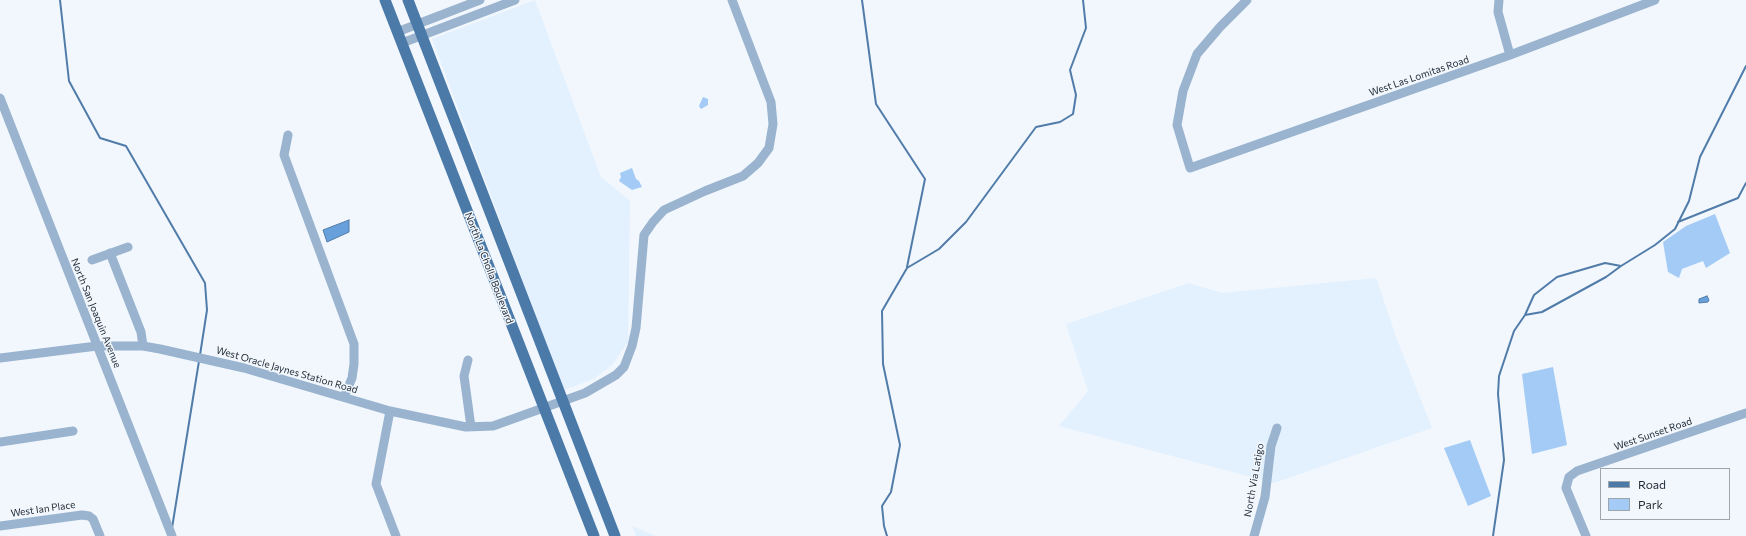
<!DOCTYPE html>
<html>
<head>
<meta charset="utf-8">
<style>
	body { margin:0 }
	#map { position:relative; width:1746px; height:536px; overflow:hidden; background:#f1f7fd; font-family:Commissioner,sans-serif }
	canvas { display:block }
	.legend { position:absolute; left:1600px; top:468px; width:130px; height:52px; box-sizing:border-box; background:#f1f7fd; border:1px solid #9da5ad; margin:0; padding:5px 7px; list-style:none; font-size:12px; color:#1f2934 }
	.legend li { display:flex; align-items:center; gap:8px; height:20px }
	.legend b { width:20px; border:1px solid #9da5ad }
</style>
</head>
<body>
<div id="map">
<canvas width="1746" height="536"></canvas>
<ul class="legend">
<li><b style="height:5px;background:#4b7aa9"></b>Road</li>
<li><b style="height:11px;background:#a4cbf5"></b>Park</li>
</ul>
</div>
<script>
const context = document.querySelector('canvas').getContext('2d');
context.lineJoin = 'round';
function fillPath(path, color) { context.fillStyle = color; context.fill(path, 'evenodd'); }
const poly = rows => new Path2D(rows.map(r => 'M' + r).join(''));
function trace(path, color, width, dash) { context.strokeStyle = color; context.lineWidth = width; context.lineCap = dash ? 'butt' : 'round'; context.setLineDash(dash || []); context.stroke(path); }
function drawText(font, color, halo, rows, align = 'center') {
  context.font = font + ' Commissioner,sans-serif'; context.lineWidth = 3; context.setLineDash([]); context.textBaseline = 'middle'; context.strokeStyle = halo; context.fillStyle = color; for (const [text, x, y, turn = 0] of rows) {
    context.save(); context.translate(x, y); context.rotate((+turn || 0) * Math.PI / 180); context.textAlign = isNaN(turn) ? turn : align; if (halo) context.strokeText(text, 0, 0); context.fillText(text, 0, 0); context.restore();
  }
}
fillPath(poly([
	[535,0,601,177,630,201,628,342,613,364,594,379,564,390,432,39],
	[1376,278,1396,337,1432,428,1274,483,1059,426,1088,391,1066,324,1189,283,1222,293],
	[632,526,656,536,636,536]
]), '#e3f0fe');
fillPath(poly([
	[703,97,708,99,708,105,701,109,699,106],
	[632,168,636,179,639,181,642,187,632,190,619,181,621,177,620,173],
	[1715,214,1730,253,1706,268,1703,261,1682,269,1679,278,1668,272,1663,242,1686,226],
	[1553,367,1567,445,1532,454,1522,374],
	[1470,440,1491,496,1468,506,1444,448]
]), '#a4cbf5');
const water = poly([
	[349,220,349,232,327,242,323,230,349,220],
	[1707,296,1709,300,1708,302,1699,303,1699,299,1707,296]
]);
fillPath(water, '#67a0db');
trace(water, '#517ca9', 1);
trace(poly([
	[60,0,69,81,100,138,126,146,205,283,207,310,200,355],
	[862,0,876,104,925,179,907,267],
	[1678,222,1738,198,1746,183],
	[1525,315,1542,312,1606,277,1621,266],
	[172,528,199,361],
	[887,536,884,526,882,506,891,492,900,445,883,364,882,311,907,268,939,249,966,222,1036,127,1060,122,1073,114,1076,95,1070,70,1086,28,1083,0],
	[1493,536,1504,460,1498,394,1499,376,1514,331,1525,315,1534,295,1557,277,1605,263,1621,266,1655,245,1675,229,1689,201,1700,157,1746,66]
]), '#517ca9', 2);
trace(poly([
	[1247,0,1220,27,1197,54,1183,91,1177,125,1190,168,1510,55,1655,0],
	[1499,0,1498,12,1510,55],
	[397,32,480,0],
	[402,43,515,0],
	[0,98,172,536],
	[288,135,284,155,354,344,354,364,352,378,344,397],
	[110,253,141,332,143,346],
	[92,260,128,247],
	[0,358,97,346,143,346,160,349,244,368,390,411,466,427,493,426,585,393,616,375,624,367,632,346,636,328,644,235,653,222,664,210,705,191,743,176,758,163,769,148,773,124,771,102,732,0],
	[468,360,464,376,471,427],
	[390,411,376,484,396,536],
	[0,442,73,431],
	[89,516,93,519,100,536],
	[0,526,82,515,89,516],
	[1254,536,1265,497,1271,446,1277,428],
	[1586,536,1566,488,1569,477,1577,471,1746,413]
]), '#9ab3ce', 9);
trace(poly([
	[385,0,594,536],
	[408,0,615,536]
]), '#4b7aa9', 11);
drawText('10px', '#1f2934', '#f1f7fd', [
	["West Las Lomitas Road",1419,76,-19],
	["North La Cholla Boulevard",489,268,69],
	["North San Joaquin Avenue",96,313,68],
	["West Oracle Jaynes Station Road",287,370,16],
	["West Sunset Road",1653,434,-19],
	["North Via Latigo",1254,480,-80],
	["West Ian Place",43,509,-8]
]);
</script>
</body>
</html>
